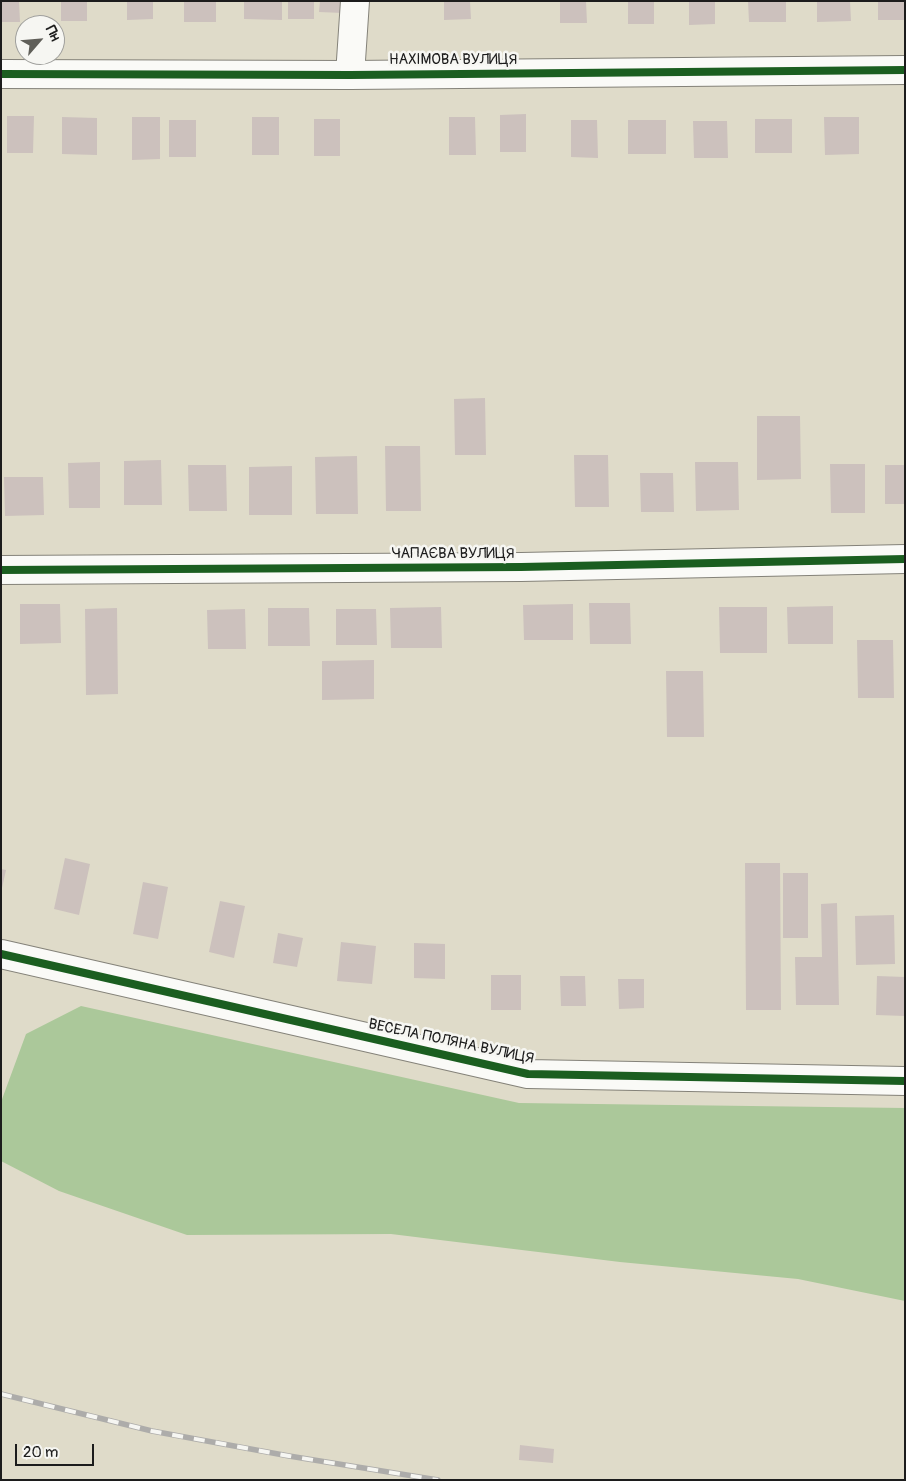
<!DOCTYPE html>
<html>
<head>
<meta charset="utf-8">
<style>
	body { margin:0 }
	#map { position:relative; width:906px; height:1481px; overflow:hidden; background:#dfdbc9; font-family:Pangolin,sans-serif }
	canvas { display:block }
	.frame { position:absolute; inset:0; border:2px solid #1c1c1c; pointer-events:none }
	.north { position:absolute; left:15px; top:15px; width:50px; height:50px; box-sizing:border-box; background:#f6f6f2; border:1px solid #9f9f9c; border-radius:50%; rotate:63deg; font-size:14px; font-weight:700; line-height:20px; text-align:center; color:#1c1c1c }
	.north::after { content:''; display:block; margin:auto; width:18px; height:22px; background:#605f59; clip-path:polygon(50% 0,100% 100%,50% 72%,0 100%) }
	.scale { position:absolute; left:15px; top:1444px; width:79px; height:22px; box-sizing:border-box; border:2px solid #1c1c1c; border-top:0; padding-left:6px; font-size:15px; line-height:18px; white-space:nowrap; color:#1c1c1c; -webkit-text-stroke:4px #f6f6f2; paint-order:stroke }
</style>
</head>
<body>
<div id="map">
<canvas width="906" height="1481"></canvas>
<div class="frame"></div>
<div class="north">Пн</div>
<div class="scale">20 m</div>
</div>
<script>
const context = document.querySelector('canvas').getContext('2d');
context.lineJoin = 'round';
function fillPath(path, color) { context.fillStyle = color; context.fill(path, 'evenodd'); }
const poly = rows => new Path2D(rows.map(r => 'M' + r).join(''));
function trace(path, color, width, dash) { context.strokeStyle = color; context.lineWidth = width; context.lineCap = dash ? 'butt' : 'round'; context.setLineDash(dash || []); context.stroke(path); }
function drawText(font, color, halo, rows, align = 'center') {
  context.font = font + ' Pangolin,sans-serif'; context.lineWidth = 5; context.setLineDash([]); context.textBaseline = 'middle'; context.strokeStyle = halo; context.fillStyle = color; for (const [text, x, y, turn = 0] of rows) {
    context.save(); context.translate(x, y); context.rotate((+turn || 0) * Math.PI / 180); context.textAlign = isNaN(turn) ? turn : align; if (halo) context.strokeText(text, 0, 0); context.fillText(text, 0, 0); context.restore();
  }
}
fillPath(poly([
	[81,1006,519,1103,905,1108,905,1301,798,1279,620,1262,391,1234,187,1235,59,1191,1,1161,1,1102,26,1034]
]), '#abc89a');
fillPath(poly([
	[1,1,19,1,20,22,1,22],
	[61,1,87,1,87,21,61,21],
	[127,1,153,1,153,19,127,20],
	[184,1,216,1,216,22,184,22],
	[244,1,282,1,282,20,244,19],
	[288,1,314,1,314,19,288,19],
	[320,1,344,1,343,13,319,12],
	[444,1,470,1,471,19,444,20],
	[560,1,586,1,587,23,560,23],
	[628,1,654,1,654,24,628,24],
	[689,1,715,1,715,24,689,25],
	[748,1,786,1,786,22,749,22],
	[817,1,850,1,851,21,817,22],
	[878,1,905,1,905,20,878,20],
	[526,114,526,152,500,152,500,115],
	[7,116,34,116,33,153,7,153],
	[62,117,97,118,97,155,62,154],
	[132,117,160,117,160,159,132,160],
	[252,117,279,117,279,155,252,155],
	[449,117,475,117,476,155,449,155],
	[824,117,859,117,859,154,825,155],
	[314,119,340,119,340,156,314,156],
	[755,119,792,119,792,153,755,153],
	[169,120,196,120,196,157,169,157],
	[571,120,597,120,598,158,571,157],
	[628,120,666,120,666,154,628,154],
	[693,121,727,121,728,158,694,158],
	[485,398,486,455,455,455,454,399],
	[757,416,800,416,801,479,757,480],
	[385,446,420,446,421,511,386,511],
	[574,455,608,455,609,507,575,507],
	[357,456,358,514,316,514,315,457],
	[161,460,162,505,124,505,124,461],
	[100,462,100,508,69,508,68,463],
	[695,462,738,462,739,510,696,511],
	[830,464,865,464,865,513,831,513],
	[188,465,226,465,227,511,189,511],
	[885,465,905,465,905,504,885,504],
	[292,466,292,515,249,515,249,467],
	[640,473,673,473,674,512,641,512],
	[4,477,43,477,44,515,5,516],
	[589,603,630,603,631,644,590,644],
	[20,604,60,604,61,643,20,644],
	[573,604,573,640,524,640,523,605],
	[833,606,833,644,788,644,787,607],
	[441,607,442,648,391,648,390,608],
	[719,607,767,607,767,653,720,653],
	[117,608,118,694,86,695,85,609],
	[268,608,309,608,310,646,268,646],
	[245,609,246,649,208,649,207,610],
	[336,609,376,609,377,645,336,645],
	[857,640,893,640,894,698,858,698],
	[374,660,374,699,322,700,322,661],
	[666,671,703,671,704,737,667,737],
	[65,858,90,864,79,915,54,909],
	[745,863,780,863,781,1010,746,1010],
	[1,869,6,870,2,888,1,888],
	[783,873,808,873,808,938,783,938],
	[143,882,168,887,158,939,133,934],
	[220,901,245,906,234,958,209,952],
	[837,903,839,1005,796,1005,795,957,822,957,821,904],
	[894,915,895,964,856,965,855,916],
	[278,933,303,938,297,967,273,963],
	[341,942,376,946,372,984,337,981],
	[414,943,445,944,445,979,414,978],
	[491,975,521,975,521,1010,491,1010],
	[560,976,585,976,586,1006,561,1006],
	[877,976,905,977,905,1016,876,1015],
	[618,979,644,979,644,1008,619,1009],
	[520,1445,554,1449,553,1463,519,1460]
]), '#ccc1bd');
const minor = poly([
	[1,74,350,75,905,70],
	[350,75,355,1],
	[1,570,521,567,905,559],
	[1,954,528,1074,905,1081]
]);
trace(minor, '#848279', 30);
trace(minor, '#fafaf7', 28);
const rail = poly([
	[1,1394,152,1431,289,1456,438,1480]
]);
trace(rail, '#adacaa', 5.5);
trace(rail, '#f6f6f2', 4, [11]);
trace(poly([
	[1,74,350,75,905,70],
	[1,570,521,567,905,559],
	[1,954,528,1074,905,1081]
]), '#1b5e20', 8);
drawText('15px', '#1c1c1c', '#f6f6f2', [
	["НАХІМОВА ВУЛИЦЯ",453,60],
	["ЧАПАЄВА ВУЛИЦЯ",453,554],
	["ВЕСЕЛА ПОЛЯНА ВУЛИЦЯ",451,1042,12]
]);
</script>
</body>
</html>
